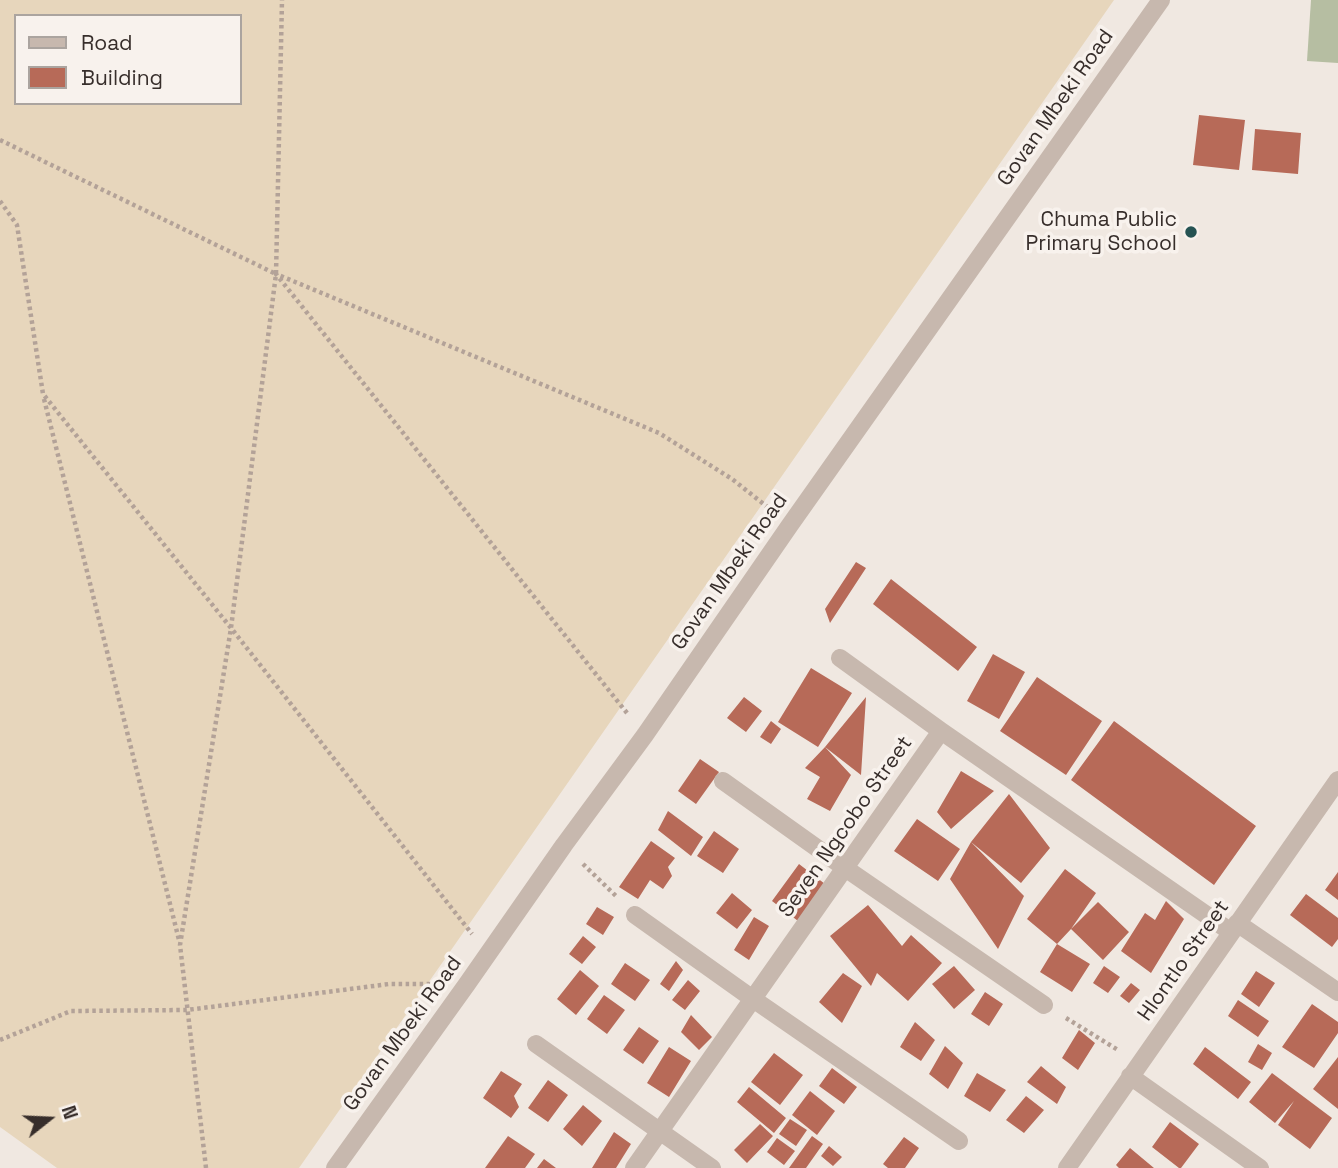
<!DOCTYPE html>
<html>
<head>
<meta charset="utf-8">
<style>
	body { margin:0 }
	#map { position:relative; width:1338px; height:1168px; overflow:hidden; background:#f0e8e1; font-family:"Space Grotesk",sans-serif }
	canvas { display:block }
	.legend { position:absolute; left:14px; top:14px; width:228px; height:91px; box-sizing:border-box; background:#f8f2ed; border:2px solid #aba49f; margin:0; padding:9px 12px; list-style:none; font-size:21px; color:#372e2b }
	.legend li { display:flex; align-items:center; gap:14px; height:35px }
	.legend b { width:35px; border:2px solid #aba49f }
	.north { position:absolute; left:14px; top:1084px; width:70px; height:70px; -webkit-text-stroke:5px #f8f2ed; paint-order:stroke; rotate:72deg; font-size:19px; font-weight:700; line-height:28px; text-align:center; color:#372e2b }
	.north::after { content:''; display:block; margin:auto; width:24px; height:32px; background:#372e2b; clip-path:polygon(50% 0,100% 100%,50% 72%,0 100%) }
</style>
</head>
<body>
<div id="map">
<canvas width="1338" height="1168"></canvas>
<ul class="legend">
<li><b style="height:9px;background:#c7b8ae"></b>Road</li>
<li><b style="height:19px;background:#b76a58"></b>Building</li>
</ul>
<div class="north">N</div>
</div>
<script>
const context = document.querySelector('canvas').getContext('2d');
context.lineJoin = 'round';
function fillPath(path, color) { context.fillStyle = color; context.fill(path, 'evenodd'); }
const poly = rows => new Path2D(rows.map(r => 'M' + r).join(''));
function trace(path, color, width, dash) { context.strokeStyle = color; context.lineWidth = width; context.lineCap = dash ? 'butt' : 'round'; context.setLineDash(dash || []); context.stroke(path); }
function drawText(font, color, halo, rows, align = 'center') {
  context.font = font + ' "Space Grotesk",sans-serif'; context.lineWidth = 7; context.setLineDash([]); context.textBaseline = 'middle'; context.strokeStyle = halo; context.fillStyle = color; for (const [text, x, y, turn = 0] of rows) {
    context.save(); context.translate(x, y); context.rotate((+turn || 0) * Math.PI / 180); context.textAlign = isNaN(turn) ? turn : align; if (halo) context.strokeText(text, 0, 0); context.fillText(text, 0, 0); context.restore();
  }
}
fillPath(poly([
	[1311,0,1338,0,1338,63,1307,61]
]), '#b6bea2');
fillPath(poly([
	[0,0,1114,0,299,1168,57,1168,0,1127],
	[16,16,240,16,240,103,16,103]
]), '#e7d6bc');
fillPath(poly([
	[1199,115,1245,120,1239,170,1193,165],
	[1255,129,1301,133,1298,174,1252,170],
	[856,562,866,568,830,623,825,609],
	[891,579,977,647,958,671,873,604],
	[993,654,1025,672,999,719,967,701],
	[811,668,852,693,818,747,778,722],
	[1037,677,1102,721,1066,775,1000,731],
	[744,697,762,711,746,732,727,718],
	[866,697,861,775,825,747],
	[771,721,781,729,771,744,760,737],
	[1114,721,1256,826,1214,885,1071,780],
	[825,747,851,775,830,811,807,799,820,777,805,768],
	[700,759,719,772,696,804,678,791],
	[961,771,994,791,951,829,937,812],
	[1009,794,1050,848,1021,883,971,842],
	[668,811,703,837,691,856,658,830],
	[917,819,960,849,938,881,894,851],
	[714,831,739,849,723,873,697,856],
	[651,841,675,858,668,867,672,876,663,889,650,880,638,899,619,887],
	[971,842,1024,896,998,949,950,879],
	[799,864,825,884,798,921,772,901],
	[1065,869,1096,893,1071,929,1057,944,1090,964,1072,992,1040,972,1057,944,1027,919],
	[1338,872,1338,900,1325,890],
	[732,893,752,910,737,929,716,913],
	[1306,894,1338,918,1338,939,1332,947,1290,915],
	[1166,901,1184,919,1151,973,1121,951,1145,913,1155,920],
	[1098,902,1129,932,1103,960,1071,929],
	[868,905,902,946,911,935,942,963,908,1001,877,973,871,986,830,936],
	[597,907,614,917,603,935,586,924],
	[754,917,769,926,749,960,734,950],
	[583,936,596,947,582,964,569,954],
	[676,961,683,970,669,991,660,984],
	[625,963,650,980,635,1001,611,984],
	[954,966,975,990,954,1009,932,984],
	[1104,966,1120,977,1108,993,1093,983],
	[580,970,599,986,576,1015,557,999],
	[1256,971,1275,983,1259,1007,1241,994],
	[843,973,862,986,842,1023,819,1002],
	[688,980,700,991,685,1010,672,1000],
	[1131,983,1140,990,1129,1003,1120,996],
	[985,992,1003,1004,989,1026,971,1014],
	[604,995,625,1010,607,1034,587,1019],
	[1238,1000,1269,1021,1258,1037,1228,1016],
	[1312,1004,1338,1022,1338,1033,1314,1068,1282,1047],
	[691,1015,712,1037,699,1050,681,1032],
	[915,1022,935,1040,921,1061,900,1047],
	[639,1027,659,1041,643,1064,623,1050],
	[1079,1030,1095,1043,1078,1070,1062,1058],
	[1258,1044,1272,1053,1262,1070,1248,1062],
	[945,1046,963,1063,948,1089,929,1074],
	[669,1047,691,1061,669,1097,647,1083],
	[1205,1047,1251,1082,1238,1099,1193,1064],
	[774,1053,803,1075,780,1105,751,1082],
	[1338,1057,1338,1109,1313,1089],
	[1041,1066,1066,1087,1057,1104,1027,1082],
	[832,1068,857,1087,844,1104,819,1086],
	[501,1071,522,1084,514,1096,519,1107,511,1118,483,1098],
	[977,1073,1006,1090,990,1112,964,1096],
	[1272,1073,1332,1118,1310,1149,1278,1125,1294,1101,1275,1123,1249,1102],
	[548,1080,568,1095,548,1122,528,1108],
	[749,1087,786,1118,774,1133,737,1102],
	[810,1091,835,1111,817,1135,792,1115],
	[1026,1096,1044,1110,1024,1133,1006,1120],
	[583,1105,602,1121,582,1146,563,1129],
	[790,1119,807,1130,796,1146,779,1134],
	[1170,1122,1199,1144,1181,1168,1179,1168,1152,1147],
	[760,1124,773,1136,747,1163,734,1150],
	[614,1132,631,1144,616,1168,592,1168],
	[508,1136,535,1154,525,1168,485,1168],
	[812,1136,823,1144,806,1168,789,1168],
	[904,1137,919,1148,905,1168,888,1168,883,1164],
	[777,1138,795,1151,784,1165,767,1152],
	[829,1146,842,1157,833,1166,821,1156],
	[1130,1148,1154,1168,1119,1168,1116,1165],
	[544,1159,556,1168,537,1168]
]), '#b76a58');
trace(poly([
	[0,140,276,274],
	[0,201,17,225,43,394,231,628,472,934],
	[44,399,179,940],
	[627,713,276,274,659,433,732,479,770,509],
	[583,864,617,897],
	[1066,1018,1118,1050],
	[0,1040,71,1011,187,1010,389,984,435,984],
	[206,1168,180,945,231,628,276,274,282,0]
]), '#b3a298', 4.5, [3.5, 3.5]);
trace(poly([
	[840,658,941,731,1231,932],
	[723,781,845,868,1044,1005],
	[635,915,753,999,959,1141],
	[1237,923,1338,992],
	[536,1044,712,1168],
	[1130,1076,1260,1168],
	[335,1168,467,984,564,845,645,735,790,525,1161,0],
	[634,1168,941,731],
	[1067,1168,1338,780]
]), '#c7b8ae', 18);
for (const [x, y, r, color] of [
	[1191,232,7,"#265353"]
]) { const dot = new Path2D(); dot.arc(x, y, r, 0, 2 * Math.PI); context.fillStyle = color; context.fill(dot); trace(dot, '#f8f2ed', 2.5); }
drawText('21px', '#372e2b', '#f8f2ed', [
	["Govan Mbeki Road",1056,108,-55],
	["Govan Mbeki Road",730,572,-55],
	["Seven Ngcobo Street",846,827,-55],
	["Hlontlo Street",1184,961,-55],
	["Govan Mbeki Road",403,1034,-54]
]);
drawText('21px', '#372e2b', '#f8f2ed', [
	["Chuma Public",1177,220],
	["Primary School",1177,244]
], 'right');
</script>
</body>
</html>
